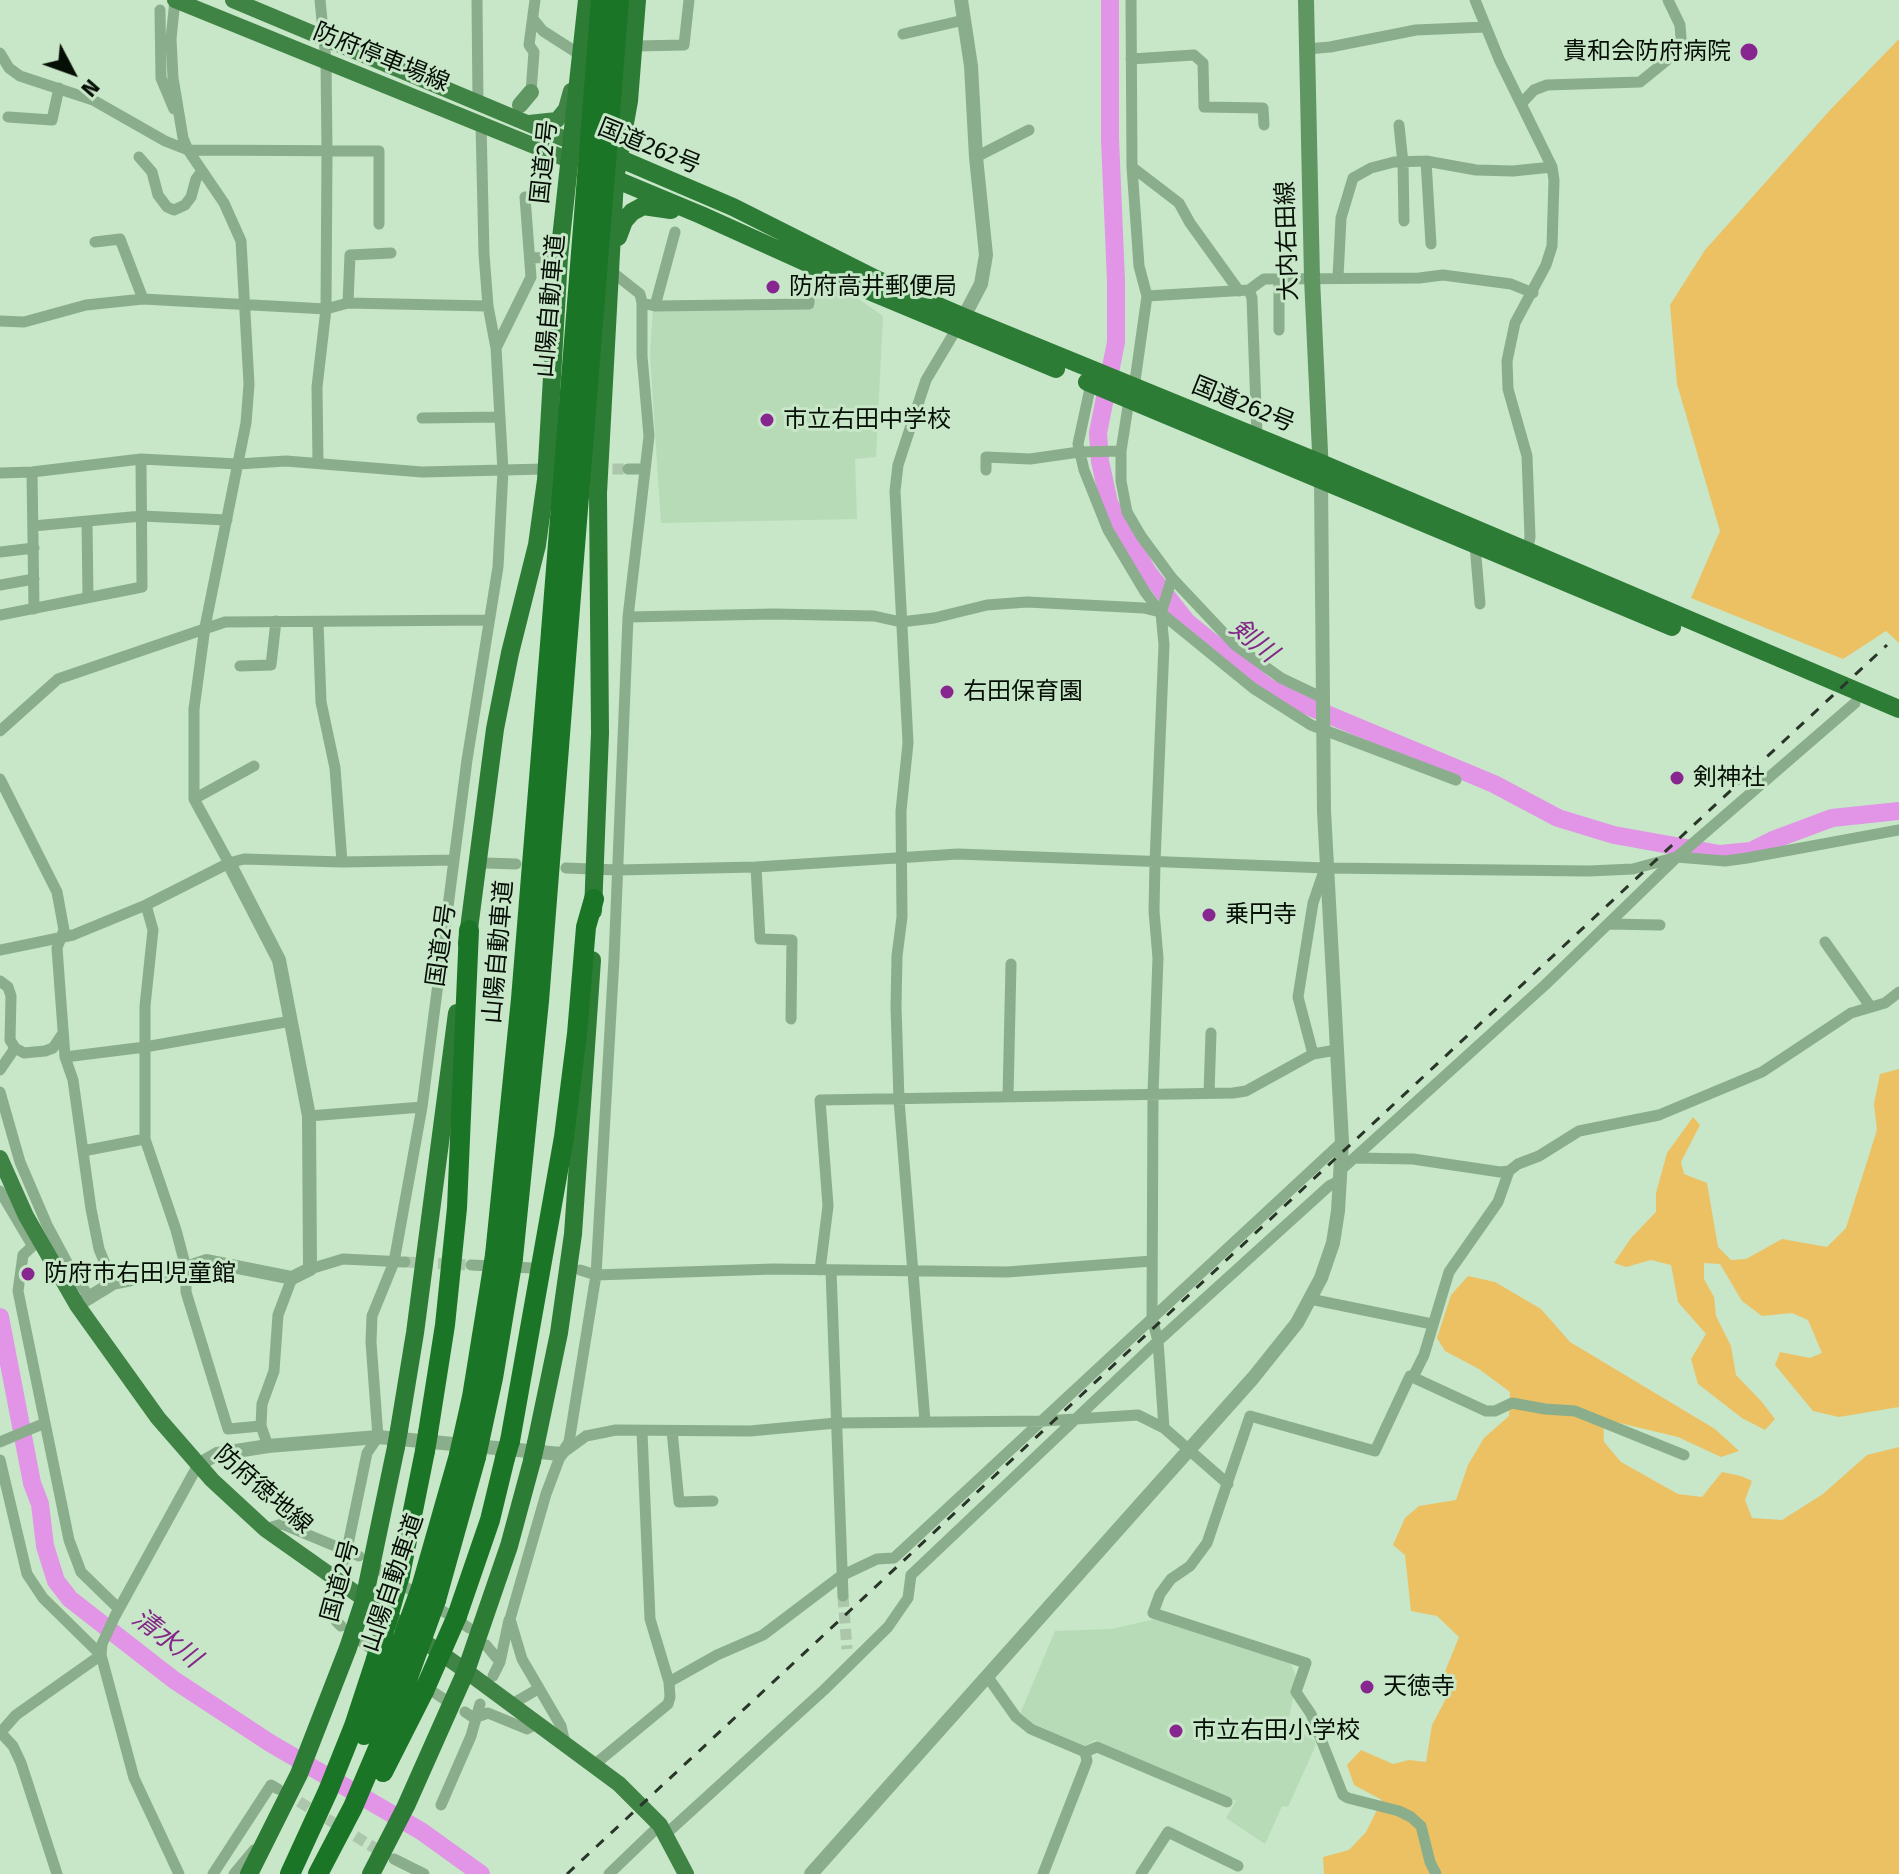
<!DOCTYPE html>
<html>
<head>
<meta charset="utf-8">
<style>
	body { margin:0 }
	#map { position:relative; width:1899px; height:1874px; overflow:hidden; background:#c8e6c8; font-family:"Fira Sans",sans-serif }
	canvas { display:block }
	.north { position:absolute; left:32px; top:32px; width:80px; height:80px; -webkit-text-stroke:6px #c8e6c8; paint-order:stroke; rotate:131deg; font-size:22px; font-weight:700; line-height:32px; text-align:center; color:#060f06 }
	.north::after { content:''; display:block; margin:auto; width:28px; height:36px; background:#060f06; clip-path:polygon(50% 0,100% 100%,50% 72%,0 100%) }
</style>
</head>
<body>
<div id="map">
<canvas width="1899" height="1874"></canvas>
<div class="north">N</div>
</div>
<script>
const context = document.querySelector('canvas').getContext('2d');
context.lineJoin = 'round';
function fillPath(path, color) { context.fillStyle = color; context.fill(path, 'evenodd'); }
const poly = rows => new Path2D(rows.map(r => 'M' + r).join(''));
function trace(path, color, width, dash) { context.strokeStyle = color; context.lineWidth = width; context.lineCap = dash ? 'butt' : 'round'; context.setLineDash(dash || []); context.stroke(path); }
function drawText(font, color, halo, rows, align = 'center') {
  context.font = font + ' "Fira Sans","Noto Sans JP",sans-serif'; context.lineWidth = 6; context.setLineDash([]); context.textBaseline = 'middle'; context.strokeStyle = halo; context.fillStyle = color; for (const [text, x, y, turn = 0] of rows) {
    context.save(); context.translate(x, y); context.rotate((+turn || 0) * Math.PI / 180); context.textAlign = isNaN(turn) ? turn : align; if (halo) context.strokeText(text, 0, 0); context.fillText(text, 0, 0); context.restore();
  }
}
fillPath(poly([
	[820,283,857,298,883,316,876,457,855,459,857,519,661,523,650,355,653,308,815,307,816,285],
	[1155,1619,1291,1664,1297,1679,1288,1723,1315,1741,1316,1745,1288,1807,1282,1806,1265,1844,1226,1818,1236,1801,1095,1740,1085,1746,1032,1723,1020,1714,1055,1631,1112,1629]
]), '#b7dbb7');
fillPath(poly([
	[1899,39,1899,643,1886,631,1843,659,1691,598,1720,531,1677,384,1670,305,1705,250,1831,109],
	[1899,1069,1899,1407,1839,1417,1813,1411,1775,1365,1780,1352,1810,1358,1822,1353,1808,1320,1792,1313,1762,1316,1742,1301,1720,1264,1704,1263,1704,1279,1714,1297,1716,1316,1731,1346,1736,1375,1761,1401,1775,1419,1765,1430,1742,1418,1698,1384,1691,1359,1706,1334,1678,1302,1671,1265,1651,1260,1626,1267,1614,1263,1631,1238,1656,1212,1656,1193,1667,1153,1693,1117,1700,1125,1681,1162,1684,1174,1707,1183,1718,1247,1731,1260,1746,1259,1782,1239,1827,1247,1846,1228,1877,1130,1874,1104,1880,1074],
	[1468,1276,1495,1282,1541,1309,1570,1342,1715,1429,1739,1451,1721,1457,1678,1437,1603,1419,1604,1442,1621,1462,1678,1494,1702,1497,1722,1472,1741,1476,1752,1481,1745,1500,1752,1518,1782,1520,1823,1494,1867,1455,1899,1447,1899,1874,1324,1874,1323,1857,1349,1850,1366,1832,1382,1800,1354,1785,1347,1765,1361,1750,1393,1764,1409,1760,1426,1762,1432,1725,1450,1691,1444,1674,1459,1637,1437,1616,1411,1611,1405,1555,1393,1545,1405,1518,1419,1506,1456,1500,1468,1465,1484,1438,1509,1416,1510,1392,1479,1369,1445,1351,1437,1338,1451,1295]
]), '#ecc163');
trace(poly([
	[1110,0,1110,139,1116,281,1116,342,1098,433,1100,461,1109,503,1147,571,1187,622,1266,686,1298,702,1494,784,1558,818,1614,835,1720,854,1751,851,1773,840,1832,818,1899,811],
	[0,1317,32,1483,40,1504,45,1546,56,1581,70,1599,174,1680,270,1743,421,1831,481,1874]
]), '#e294e6', 18);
trace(poly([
	[596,469,628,469],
	[405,1262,471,1265],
	[843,1596,847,1649],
	[285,1793,386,1855]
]), '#abc6ab', 11, [11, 5.5]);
trace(poly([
	[175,0,171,39,173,78,183,138,188,150,224,203,241,241,249,384,246,423,205,627,194,709,194,799,229,863],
	[477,0,478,102],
	[1131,0,1132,167,1139,266,1147,296,1134,388,1129,400,1121,451,1121,481,1127,512,1141,536,1172,578,1235,645,1281,678,1323,698],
	[1475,0,1499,59,1552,167,1554,180,1552,246,1546,265,1515,323,1507,361,1508,389,1527,456,1530,537,1527,553],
	[160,10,161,78,174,109],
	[533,19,543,31,582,56],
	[903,34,964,20],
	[636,46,684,45,689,0],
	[1307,49,1330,47,1416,30,1485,27],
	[0,53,9,68,20,76,93,100,165,141,188,150,379,151,379,224],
	[1131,59,1194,55,1203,63,1204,107,1263,108,1264,125],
	[531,92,534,52,529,45,535,0],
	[1521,104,1534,90,1547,85,1640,82,1666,61,1675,51,1681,38,1680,25,1668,0],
	[8,117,52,120,59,88],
	[1399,125,1403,163,1404,221],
	[139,157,152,172,158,195,167,207,174,210,185,205,191,197,196,179,202,171],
	[976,157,1029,130],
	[1426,161,1431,244],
	[1132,167,1179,203,1190,223,1239,291],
	[95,242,120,239,143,299],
	[530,258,559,257],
	[1338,277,1341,218,1353,178,1371,168,1394,162,1426,161,1476,170,1513,171,1552,167],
	[1279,279,1279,330],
	[1249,290,1252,298,1257,436],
	[1147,296,1249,290,1264,279,1419,278,1443,275,1511,284,1533,293],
	[348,303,350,255,391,253],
	[642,303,655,306,809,304,812,264],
	[655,306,675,232],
	[0,321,24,322,86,305,143,299,326,309,348,303,488,306],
	[496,348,531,277,525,197],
	[1091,384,1078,444,1084,470,1108,530,1145,592,1161,613,1253,688,1311,725,1456,780],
	[422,418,500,417],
	[318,463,317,387,326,309,327,151,326,61,320,0],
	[628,469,645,469],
	[986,470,986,457,1030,459,1079,452,1121,451],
	[32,472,34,609],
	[0,473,32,472,141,459,238,464,286,461,422,472,544,469],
	[87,522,88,597],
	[33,526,142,516,227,520],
	[1475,545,1480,604],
	[0,552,34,548],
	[0,585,34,579],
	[0,615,142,587,141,459],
	[628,617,774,614,874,616,901,622,934,618,987,605,1027,602,1144,608,1160,612],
	[318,622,321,702,335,768,342,862],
	[240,666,271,665,276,621],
	[0,731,58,679,225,622,487,620],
	[0,779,57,892,64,930,57,948,65,1057,73,1080,91,1209,99,1249,113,1283],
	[194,799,254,766],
	[486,863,516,864],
	[756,867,760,939,792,940,791,1019],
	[566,868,617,870,756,867,958,854,1326,868,1589,871,1633,869,1677,857,1725,861,1747,858,1899,830],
	[146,905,153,930,145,1006,145,1139,176,1230,186,1268,186,1292,228,1429,261,1426,268,1446],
	[1610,924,1660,925],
	[1825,942,1870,1006],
	[0,950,73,935,146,905,229,863,244,859,342,862,454,860],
	[0,981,8,987,11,996,10,1040,15,1048,24,1053,45,1051,53,1048,63,1033],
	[1313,1054,1298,997,1313,903,1325,868],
	[65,1057,145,1047,291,1021],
	[0,1070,15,1048],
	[0,1092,20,1162,47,1225,69,1266,89,1297],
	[1209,1093,1211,1033],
	[1008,1097,1011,964],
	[309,1116,422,1107],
	[83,1151,145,1139],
	[1355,1158,1413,1159,1500,1172,1509,1171],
	[1342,1169,1545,985,1677,857,1855,703],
	[0,1191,32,1245],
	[39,1240,23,1255,18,1291,69,1540,81,1572,119,1609],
	[471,1265,533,1268],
	[310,1269,343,1259,405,1262],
	[580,1270,596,1275,773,1269,1007,1272,1152,1261],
	[820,1270,828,1206,820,1100,1233,1093,1246,1091,1313,1054,1336,1050],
	[831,1270,843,1596],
	[1310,1299,1432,1324],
	[1413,1377,1424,1355,1449,1272,1498,1202,1509,1171,1518,1164,1539,1156,1579,1131,1659,1115,1762,1072,1851,1013,1885,1003,1899,992],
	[925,1421,899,1100,896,1007,897,956,902,917,901,811,908,743,895,491,898,465,926,380,957,328],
	[261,1426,262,1404,274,1371,278,1315,292,1278],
	[1164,1428,1158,1341,1152,1318,1153,1093,1158,958,1154,911,1155,862,1164,645,1161,613,1172,578],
	[672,1431,679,1502,713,1501],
	[0,1442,45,1423],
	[564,1452,586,1436,616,1430,750,1431,836,1423,1044,1421,1138,1415,1164,1428,1228,1484],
	[0,1460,27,1574,43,1598,101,1655],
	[265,1529,282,1524,359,1556],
	[344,1564,367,1453,378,1437,371,1342,372,1316,394,1262,422,1107,467,760,498,567,503,471,496,348,488,306,484,254,481,124],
	[378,1569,469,1628],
	[334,1598,336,1621,341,1626],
	[361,1641,381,1656],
	[486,1645,500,1662],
	[493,1676,500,1662,509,1620],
	[987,1676,1016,1717,1031,1729,1085,1752],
	[669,1682,717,1655,763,1635,841,1576,877,1559,894,1558,1342,1142],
	[421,1684,444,1699],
	[512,1704,538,1689],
	[465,1712,474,1718,488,1713,527,1729,538,1723],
	[0,1732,13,1746,21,1763,57,1874],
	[0,1733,16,1715,101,1655],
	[565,1743,561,1726,522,1659,510,1619,546,1494,561,1454,569,1442,596,1275,614,959,628,617,649,436,642,356,642,303,640,294,611,271],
	[1085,1752,1097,1747,1227,1802],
	[594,1765,668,1704,670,1697,669,1682,650,1619,642,1432],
	[441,1805,471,1736,480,1704],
	[666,1834,824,1690,888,1627,908,1598,911,1575,1158,1341,1329,1186,1341,1180],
	[394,1859,424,1874],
	[179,1874,134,1778,101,1655,102,1644,115,1616,198,1465],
	[213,1874,271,1785,278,1789],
	[234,1874,254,1850],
	[609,1874,660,1825],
	[1043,1874,1087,1761,1085,1752],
	[1141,1874,1168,1832,1238,1866],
	[1436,1874,1430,1862,1421,1826,1411,1817,1399,1811,1348,1798,1343,1795,1311,1714,1296,1692,1306,1663,1153,1613,1160,1594,1171,1579,1190,1566,1207,1543,1250,1416,1375,1451,1410,1376,1486,1411,1495,1411,1512,1403,1545,1409,1575,1411,1684,1455]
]), '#8aae8b', 11);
trace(poly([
	[960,324,981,284,986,255,976,157,971,66,961,0],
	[77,1305,113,1283,186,1268,207,1261,292,1278,310,1269,309,1116,279,960,229,863],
	[198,1465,217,1454,268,1446,378,1437,561,1454],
	[811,1874,1253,1378,1297,1323,1321,1278,1333,1243,1338,1211,1342,1142,1324,811,1321,480]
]), '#8aae8b', 14);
trace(poly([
	[1306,0,1312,278,1321,474],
	[520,105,531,92]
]), '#609662', 16);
trace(poly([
	[175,0,569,160],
	[233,0,572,142],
	[529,123,557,120,566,109,571,91],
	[0,1158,26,1216,77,1305,158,1418,212,1480,265,1529,466,1671,619,1784,660,1825,686,1874]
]), '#3f8444', 16);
trace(poly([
	[609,154,733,207,876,279,964,317,1321,463,1899,709],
	[605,175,701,215,876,294,1056,369],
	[618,237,624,221,632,212,643,206,671,210],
	[1087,382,1672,627],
	[593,911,600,733,598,493,615,179,629,101,637,0],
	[467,944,495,729,510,653,537,545,546,480,559,257,587,0],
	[399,1430,415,1333,457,1013],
	[536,1443,559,1333,573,1234,592,960],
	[249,1874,299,1774,348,1648,364,1600,396,1447],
	[371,1874,406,1806,466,1671,509,1546,532,1461]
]), '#2c7c36', 18);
trace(poly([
	[495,1255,521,999,551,632],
	[513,1258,539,1001,568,633],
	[428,1433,445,1325,457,1208,469,930],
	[510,1441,564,1137,577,1034,586,927,594,899],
	[400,1575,425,1451],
	[421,1588,459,1455],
	[436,1600,476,1457],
	[457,1616,490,1520,505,1458],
	[364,1735,392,1668],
	[383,1772,424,1691],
	[290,1874,328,1791,354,1726,376,1659],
	[318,1874,353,1807,407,1680]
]), '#1a7527', 20);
trace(poly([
	[567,1874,1887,645]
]), '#283528', 3, [10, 10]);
trace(poly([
	[396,1447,399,1430],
	[532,1461,536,1443]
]), '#2c7c36', 18);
trace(poly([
	[551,632,601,0],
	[568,633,619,0],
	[425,1451,428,1433],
	[459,1455,472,1397,495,1255],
	[476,1457,493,1378,513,1258],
	[505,1458,510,1441],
	[376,1659,400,1575],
	[392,1668,421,1588],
	[407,1680,436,1600],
	[424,1691,457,1616]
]), '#1a7527', 20);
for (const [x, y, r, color] of [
	[1749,52,10,"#88268f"],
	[773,287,8,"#88268f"],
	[767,420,8,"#88268f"],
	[947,692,8,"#88268f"],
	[1677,778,8,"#88268f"],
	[1209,915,8,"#88268f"],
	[28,1274,8,"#88268f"],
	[1367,1687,8,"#88268f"],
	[1176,1731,8,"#88268f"]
]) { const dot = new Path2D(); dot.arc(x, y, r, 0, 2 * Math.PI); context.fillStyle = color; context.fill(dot); trace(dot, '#c8e6c8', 3); }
drawText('24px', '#060f06', '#c8e6c8', [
	["貴和会防府病院",1731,52,"right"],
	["防府高井郵便局",789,287],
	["市立右田中学校",783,420],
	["右田保育園",963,692],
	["剣神社",1693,778],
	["乗円寺",1225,915],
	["防府市右田児童館",44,1274],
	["天徳寺",1383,1687],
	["市立右田小学校",1192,1731]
], 'left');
drawText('24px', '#060f06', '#c8e6c8', [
	["防府停車場線",381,58,22],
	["国道262号",649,147,22],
	["国道2号",545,162,-84],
	["大内右田線",1288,241,-92],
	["山陽自動車道",551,306,-85],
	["国道262号",1243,405,22],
	["国道2号",442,945,-82],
	["山陽自動車道",499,952,-85],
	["防府徳地線",263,1490,41],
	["国道2号",341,1581,-75],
	["山陽自動車道",393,1583,-71]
]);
drawText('italic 26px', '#822688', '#c8e6c8', [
	["剣川",1253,641,39],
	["清水川",166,1639,37]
]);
</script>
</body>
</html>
